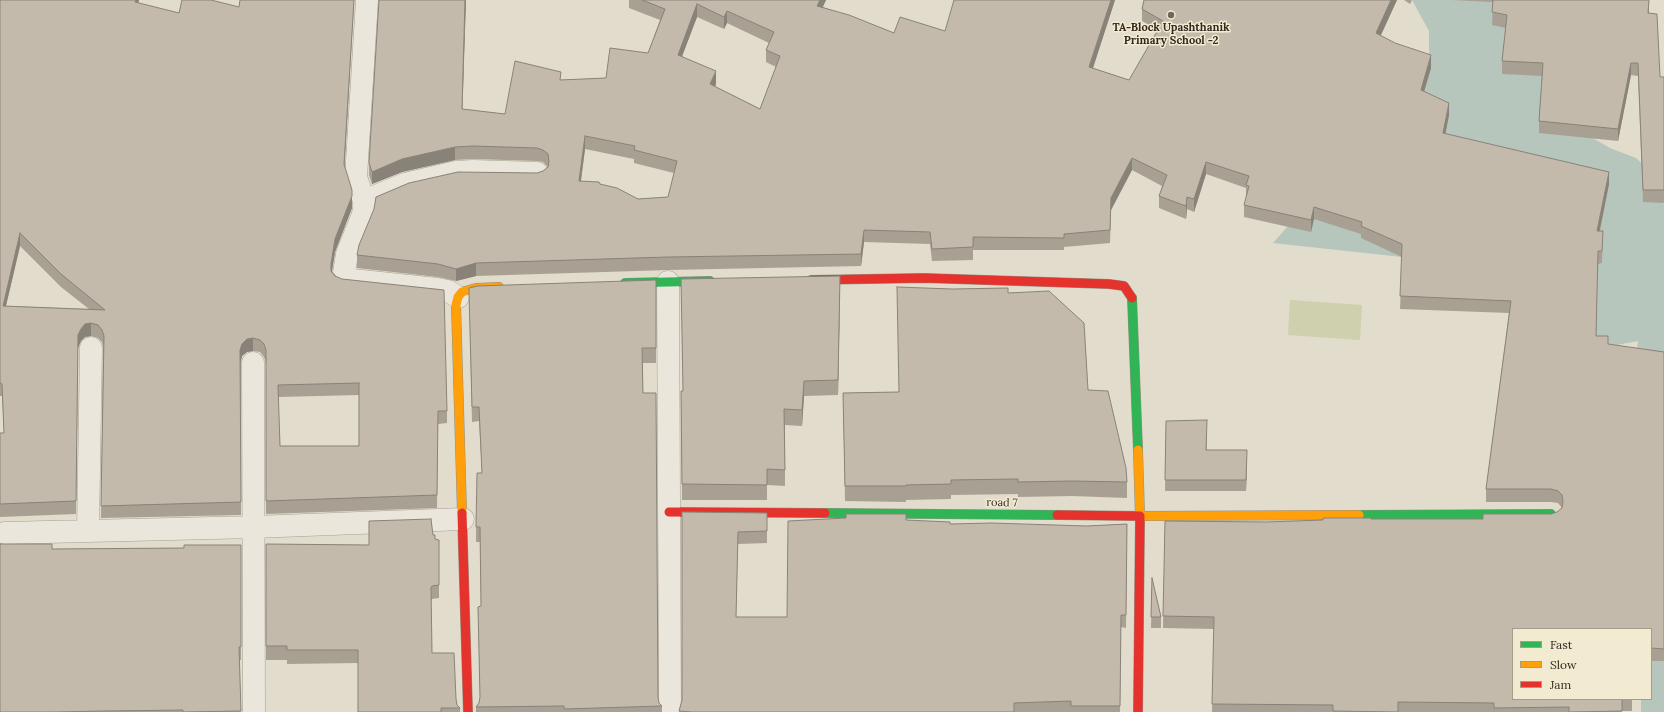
<!DOCTYPE html>
<html>
<head>
<meta charset="utf-8">
<style>
	body { margin:0 }
	#map { position:relative; width:1664px; height:712px; overflow:hidden; background:#e1dccb; font-family:Lora,serif }
	canvas { display:block }
	.legend { position:absolute; left:1512px; top:628px; width:140px; height:72px; box-sizing:border-box; background:#f2ead1; border:1px solid #a69d89; margin:0; padding:5px 7px; list-style:none; font-size:12px; color:#33291e }
	.legend li { display:flex; align-items:center; gap:8px; height:20px }
	.legend b { width:20px; border:1px solid #a69d89 }
</style>
</head>
<body>
<div id="map">
<canvas width="1664" height="712"></canvas>
<ul class="legend">
<li><b style="height:5px;background:#30b455"></b>Fast</li>
<li><b style="height:5px;background:#ff9f0a"></b>Slow</li>
<li><b style="height:5px;background:#e5322d"></b>Jam</li>
</ul>
</div>
<script>
const context = document.querySelector('canvas').getContext('2d');
context.lineJoin = 'round';
function fillPath(path, color) { context.fillStyle = color; context.fill(path, 'evenodd'); }
const poly = rows => new Path2D(rows.map(r => 'M' + r).join(''));
function trace(path, color, width, dash) { context.strokeStyle = color; context.lineWidth = width; context.lineCap = dash ? 'butt' : 'round'; context.setLineDash(dash || []); context.stroke(path); }
function drawText(font, color, halo, rows, align = 'center') {
  context.font = font + ' Lora,serif'; context.lineWidth = 3; context.setLineDash([]); context.textBaseline = 'middle'; context.strokeStyle = halo; context.fillStyle = color; for (const [text, x, y, turn = 0] of rows) {
    context.save(); context.translate(x, y); context.rotate((+turn || 0) * Math.PI / 180); context.textAlign = isNaN(turn) ? turn : align; if (halo) context.strokeText(text, 0, 0); context.fillText(text, 0, 0); context.restore();
  }
}
fillPath(poly([
	[1290,300,1362,305,1360,340,1288,335]
]), '#ced0ae');
fillPath(poly([
	[1412,0,1548,0,1582,132,1610,148,1636,158,1655,176,1664,205,1664,712,1641,712,1641,699,1651,699,1651,629,1629,420,1638,341,1595,349,1598,264,1524,258,1402,257,1273,243,1429,66,1429,31]
]), '#b6c6bd');
const street = poly([
	[367,0,356,177,364,201,364,210,362,217,347,254,343,279,437,289,448,291,458,297],
	[364,201,405,184,456,172,473,171,537,173],
	[668,282,670,712],
	[253,363,254,712],
	[88,531,91,348],
	[5,533,254,527,463,519]
]);
const fast = poly([
	[625,283,710,281],
	[1132,298,1138,450],
	[825,513,1057,515],
	[1359,515,1551,514]
]);
const slow = poly([
	[1138,450,1140,516,1359,515],
	[462,513,456,305,458,297,462,292,476,288,499,287]
]);
const jam = poly([
	[811,280,924,278,1109,284,1124,286,1132,298],
	[669,512,825,513],
	[462,513,468,712],
	[1057,515,1140,516,1138,712]
]);
trace(street, '#a6a094', 23);
trace(fast, '#969084', 10);
trace(slow, '#969084', 10);
trace(jam, '#969084', 10);
trace(street, '#eae6dc', 22);
trace(fast, '#30b455', 9);
trace(slow, '#ff9f0a', 9);
trace(jam, '#e5322d', 9);
fillPath(poly([
	[0,0,139,0,138,3,179,13,239,7,354,0,344,166,352,208,335,252,332,271,447,411,447,423,438,424,437,508,266,514,266,363,264,357,260,352,253,351,247,352,242,356,241,363,241,515,101,518,103,347,102,342,98,338,91,336,85,337,81,341,78,348,76,514,0,517,0,433,4,433,2,396,0,396],
	[20,246,61,287,89,309,6,306],
	[359,395,359,446,280,446,278,397],
	[466,0,462,109,505,114,561,80,606,78,648,53,660,20,629,8,629,0,826,0,823,7,894,33,945,31,1115,0,1093,68,1129,80,1158,30,1142,21,1142,9,1144,0,1397,0,1380,36,1431,68,1424,91,1449,115,1445,134,1609,184,1600,231,1603,231,1602,263,1598,264,1596,336,1608,344,1664,352,1664,661,1651,661,1651,629,1513,699,1632,699,1632,711,1622,711,1622,712,1212,712,1214,629,1163,628,1165,521,1266,522,1371,519,1483,519,1551,514,1557,512,1562,508,1558,503,1551,502,1486,502,1486,489,1509,313,1400,309,1402,257,1361,238,1361,234,1314,219,1311,232,1244,217,1244,205,1246,198,1246,188,1206,174,1194,212,1187,209,1186,219,1159,208,1159,196,1162,186,1132,170,1111,210,1110,243,1064,247,1064,250,973,250,973,260,932,261,930,244,864,242,861,266,668,270,476,276,456,281,438,277,357,268,357,255,537,173,543,171,548,167,543,162,537,161,473,159,455,160,402,172,372,184,369,175,369,163],
	[697,17,724,29,727,23,769,43,766,50,766,62,776,67,760,109,715,87,716,84,682,56],
	[585,149,634,159,634,163,674,173,668,197,638,199,600,184,581,181],
	[1404,0,1412,0,1410,4],
	[1451,0,1649,0,1649,13,1660,77,1664,77,1664,203,1643,202,1638,76,1631,75,1618,141,1539,133,1539,121,1542,76,1502,74,1502,61,1506,28,1492,25,1493,2],
	[681,279,840,292,838,395,804,396,802,426,785,425,785,486,767,485,767,500,682,500,681,391,683,391],
	[656,280,656,363,643,363,643,393,658,697,659,703,662,706,662,712,476,712,476,707,479,703,480,699,478,607,481,606,480,542,476,542,476,527,482,473,479,421,472,422,469,292],
	[1008,293,1088,390,1127,482,1127,498,1072,496,1018,497,1018,494,951,495,951,499,906,500,906,502,845,501,843,393,898,392],
	[1166,421,1207,431,1206,450,1247,461,1246,491,1165,491],
	[682,512,767,513,767,543,738,544,736,617,787,617,906,520,950,524,1087,526,1127,524,1126,628,1121,627,1120,712,679,712,682,700],
	[433,535,435,539,439,585,439,598,432,599,431,601,432,653,456,699,457,705,460,708,460,712,358,712,358,663,287,664,287,660,266,660,266,544,369,545],
	[241,545,241,660,239,660,241,712,0,712,52,549,184,548],
	[1152,578,1161,617,1161,628,1151,628]
]), '#a9a094');
fillPath(poly([
	[136,0,139,0,135,15,135,2],
	[354,0,344,176,344,164],
	[465,0,466,0,462,122,462,109],
	[820,0,826,0,817,18,817,6],
	[1111,0,1115,0,1089,80,1089,67],
	[1391,0,1397,0,1376,46,1376,33],
	[1649,0,1649,9,1648,25,1648,13],
	[697,4,697,17,678,67,678,55],
	[727,11,727,23,724,29,724,17],
	[1431,55,1431,68,1421,102,1421,90],
	[1631,63,1631,75,1618,141,1618,129],
	[716,71,716,84,710,97,710,84],
	[1449,103,1449,115,1443,146,1443,133],
	[585,136,585,149,579,194,579,181],
	[455,147,455,160,402,172,372,184,372,172,402,159],
	[1132,158,1132,170,1111,210,1110,243,1111,198],
	[1206,162,1206,174,1194,212,1194,199],
	[1609,172,1609,184,1597,243,1597,231],
	[352,196,352,208,335,252,331,277,331,264,335,239],
	[1187,197,1187,209,1186,219,1186,206],
	[1314,207,1314,219,1311,232,1311,220],
	[864,230,864,242,861,266,861,254],
	[20,233,20,246,3,318,3,306],
	[476,263,476,276,456,281,456,269],
	[840,276,840,292,838,395,838,380],
	[91,323,91,336,85,337,81,341,78,348,76,514,78,335,81,329,85,324],
	[253,338,253,351,247,352,242,356,240,363,240,350,242,344,247,339],
	[804,381,804,396,802,426,802,410],
	[1207,420,1207,431,1206,461,1206,450],
	[1247,450,1247,461,1246,491,1246,480]
]), '#898278');
const building = poly([
	[0,0,136,0,135,2,179,13,182,0,211,0,239,7,240,0,354,0,344,164,352,190,352,196,335,239,331,264,331,271,335,276,342,279,444,290,447,411,438,411,437,495,266,501,266,350,264,344,260,340,253,338,247,339,242,344,240,350,241,502,101,506,104,336,102,330,98,325,91,323,85,324,81,329,78,335,76,501,0,504,0,433,4,433,2,384,0,383,0,0],
	[20,233,61,274,105,310,3,306,20,233],
	[359,383,359,446,280,446,278,385,359,383],
	[379,0,465,0,462,109,505,114,515,61,561,72,560,80,606,78,610,48,648,53,665,9,642,0,820,0,817,6,849,15,894,33,900,17,945,31,954,0,1111,0,1089,67,1129,80,1163,21,1142,9,1144,0,1391,0,1376,33,1395,43,1431,55,1421,90,1449,103,1443,133,1609,172,1597,231,1603,231,1602,251,1598,251,1596,336,1608,336,1608,344,1664,352,1664,649,1651,648,1651,629,1513,629,1513,699,1622,699,1622,711,1569,712,1569,707,1494,708,1494,703,1398,702,1398,712,1333,711,1333,705,1212,704,1214,617,1163,616,1165,521,1266,522,1323,520,1323,518,1371,518,1371,519,1483,519,1483,514,1551,514,1557,512,1562,508,1563,501,1562,495,1558,491,1551,489,1486,489,1511,301,1400,296,1402,244,1361,226,1362,222,1314,207,1311,220,1244,205,1249,186,1246,185,1249,176,1206,162,1194,199,1187,197,1186,206,1159,196,1167,175,1132,158,1111,198,1110,230,1064,234,1064,238,973,237,973,247,932,249,930,232,864,230,861,254,668,257,476,263,456,269,438,264,357,255,359,245,374,209,376,197,409,183,458,172,537,173,543,171,548,167,549,161,548,154,543,150,537,148,473,146,455,147,402,159,372,172,369,163,379,0],
	[697,4,724,17,727,11,774,32,766,50,780,56,760,109,710,84,716,71,678,55,697,4],
	[585,136,635,146,634,150,677,161,668,197,638,199,617,188,600,184,599,182,579,181,585,136],
	[1493,0,1649,0,1648,13,1657,14,1660,77,1664,77,1664,190,1643,190,1638,63,1631,63,1618,129,1539,121,1543,63,1502,61,1507,15,1492,12,1493,0],
	[840,276,838,380,804,381,802,410,784,409,785,470,767,469,767,485,682,484,681,391,683,391,681,279,840,276],
	[656,280,656,348,642,348,643,393,656,393,658,697,659,703,662,706,564,709,564,706,476,707,479,703,480,697,478,607,481,606,480,527,476,527,477,473,482,473,479,407,472,407,469,292,469,288,478,286,656,280],
	[897,287,952,289,1008,288,1008,293,1049,291,1084,323,1088,390,1108,391,1126,468,1127,482,1072,481,1018,482,1018,479,951,480,951,484,906,485,906,486,845,486,843,393,899,392,897,287],
	[1207,420,1206,450,1247,450,1246,480,1165,480,1166,421,1207,420],
	[682,512,767,513,767,531,738,532,736,617,787,617,788,521,846,518,846,514,906,514,906,520,950,522,950,524,991,523,1087,526,1127,524,1126,615,1121,615,1120,706,1071,706,1071,701,1014,703,1014,712,692,712,679,711,682,700,682,512],
	[431,519,433,535,435,535,435,539,439,540,439,585,432,586,431,588,432,653,454,653,456,699,457,705,460,708,441,708,441,712,358,712,358,650,287,650,287,646,266,646,266,544,369,545,369,521,431,519],
	[0,544,52,544,52,549,184,548,184,545,241,545,241,647,239,647,241,711,183,712,183,710,104,711,55,712,0,712,0,544],
	[1152,578,1161,617,1151,617,1152,578]
]);
fillPath(building, '#c4baac');
trace(building, '#898278', 1);
for (const [x, y, r, color] of [
	[1171,15,4,"#70685b"]
]) { const dot = new Path2D(); dot.arc(x, y, r, 0, 2 * Math.PI); context.fillStyle = color; context.fill(dot); trace(dot, '#f2ead1', 1.5); }
drawText('bold 11px', '#33291e', '#f2ead1', [
	["TA-Block Upashthanik",1171,28],
	["Primary School -2",1171,41]
]);
drawText('11px', '#33291e', '#f2ead1', [
	["road 7",1002,503,1]
]);
</script>
</body>
</html>
